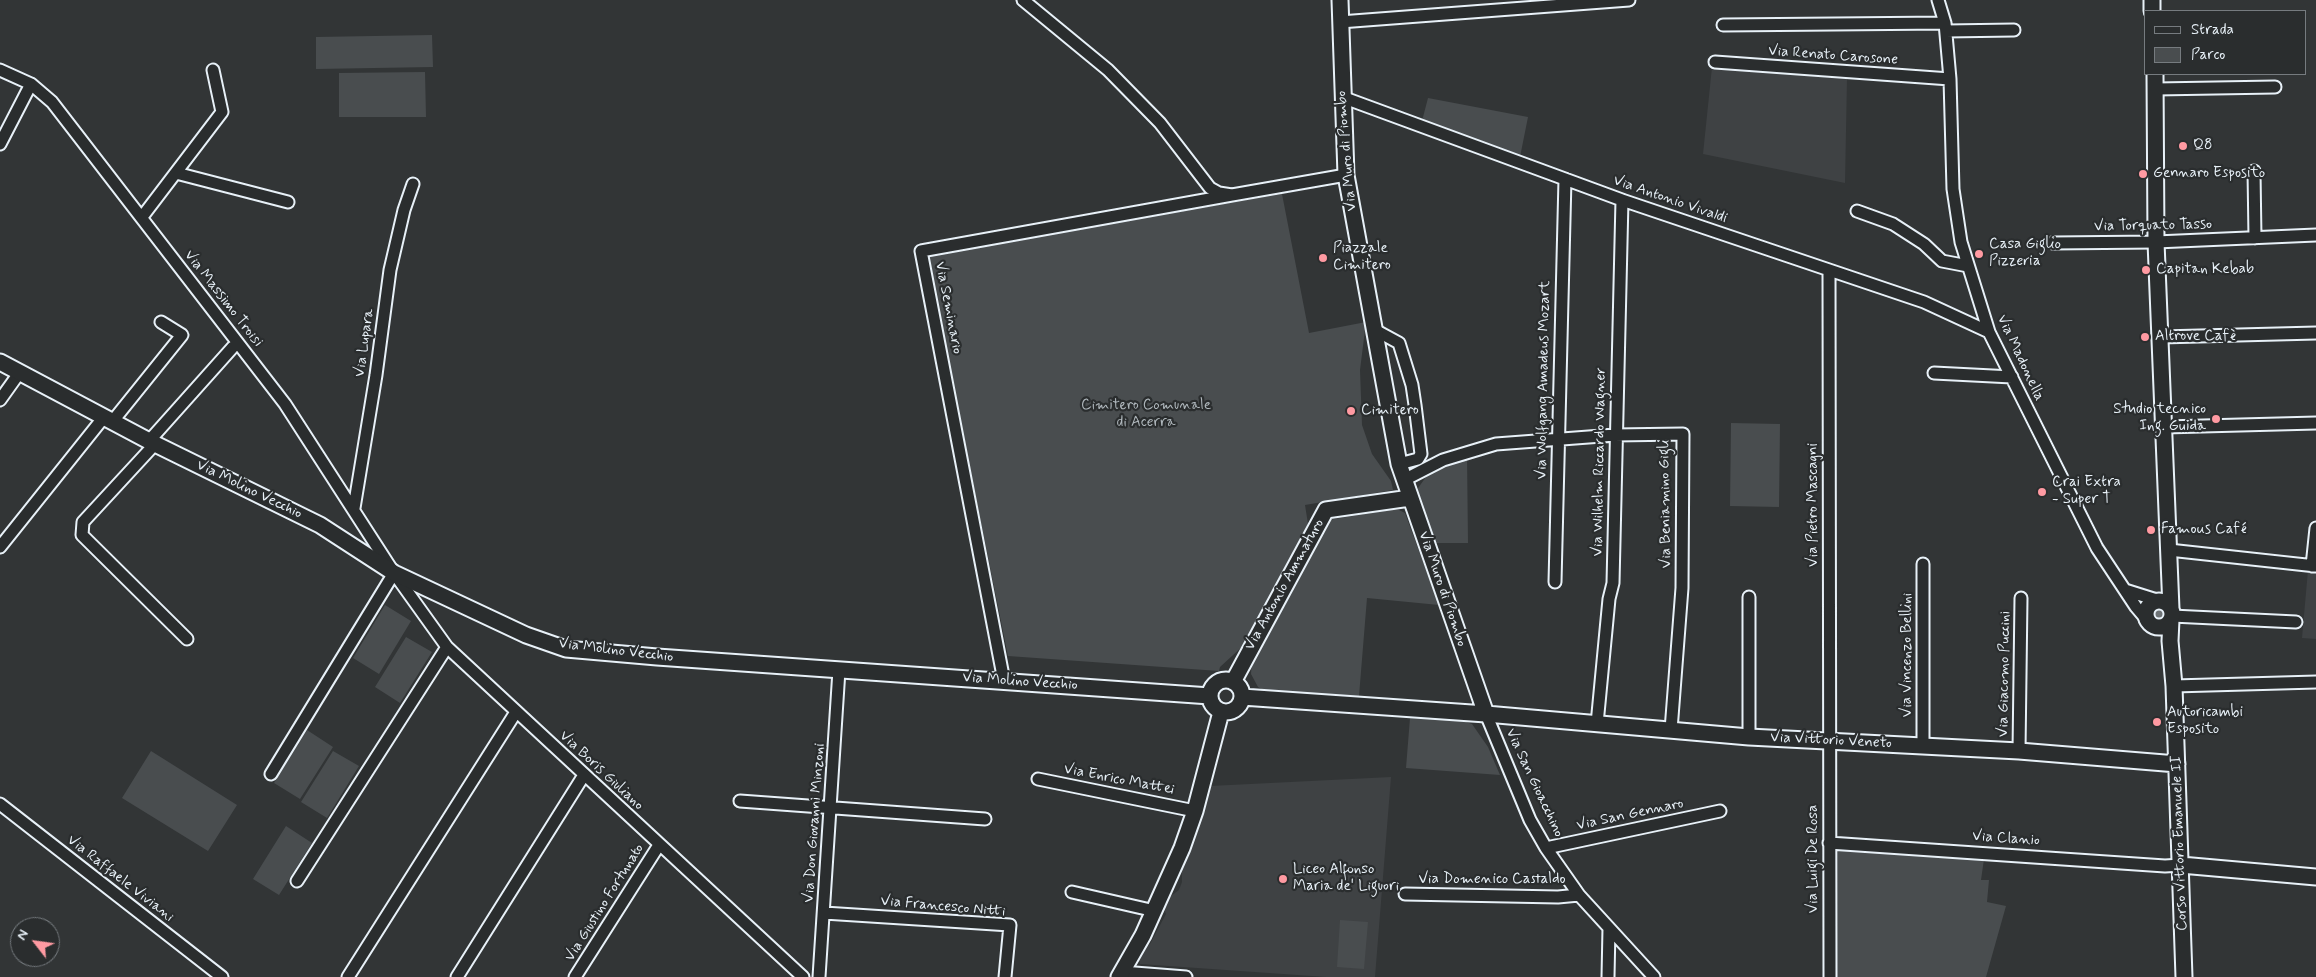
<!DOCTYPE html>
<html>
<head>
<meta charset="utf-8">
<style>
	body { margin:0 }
	#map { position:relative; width:2316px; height:977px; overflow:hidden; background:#323536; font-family:Mynerve,sans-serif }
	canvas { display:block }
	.legend { position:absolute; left:2144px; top:10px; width:162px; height:65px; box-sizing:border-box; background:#2a2d2e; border:1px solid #767b7f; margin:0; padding:6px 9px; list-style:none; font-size:15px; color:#e8f1f8 }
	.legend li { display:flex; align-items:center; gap:10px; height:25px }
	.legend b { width:25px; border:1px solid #767b7f }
	.north { position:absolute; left:10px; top:917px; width:50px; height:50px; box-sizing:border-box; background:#2a2d2e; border:1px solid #767b7f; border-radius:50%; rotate:300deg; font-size:14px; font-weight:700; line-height:20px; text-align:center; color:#e8f1f8 }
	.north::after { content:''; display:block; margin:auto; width:18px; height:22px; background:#ff9aa2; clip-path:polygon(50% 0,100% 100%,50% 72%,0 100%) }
</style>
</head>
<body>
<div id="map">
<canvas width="2316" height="977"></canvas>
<ul class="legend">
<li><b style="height:6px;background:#2a2d2e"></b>Strada</li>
<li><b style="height:14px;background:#494d4f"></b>Parco</li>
</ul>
<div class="north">N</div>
</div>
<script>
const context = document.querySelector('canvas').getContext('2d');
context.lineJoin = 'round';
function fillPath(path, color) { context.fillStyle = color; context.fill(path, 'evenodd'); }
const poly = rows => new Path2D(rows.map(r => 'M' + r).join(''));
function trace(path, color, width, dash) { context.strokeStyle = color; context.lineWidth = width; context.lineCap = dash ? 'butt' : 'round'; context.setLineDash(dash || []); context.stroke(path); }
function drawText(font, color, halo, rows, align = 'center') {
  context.font = font + ' Mynerve,sans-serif'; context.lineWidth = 4.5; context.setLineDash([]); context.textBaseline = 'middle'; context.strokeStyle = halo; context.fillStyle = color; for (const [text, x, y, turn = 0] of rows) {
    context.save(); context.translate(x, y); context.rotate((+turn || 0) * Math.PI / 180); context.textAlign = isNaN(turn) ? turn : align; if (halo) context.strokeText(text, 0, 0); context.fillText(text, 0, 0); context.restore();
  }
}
fillPath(poly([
	[1712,67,1847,79,1845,183,1703,154],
	[2308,570,2316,571,2316,639,2302,638],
	[1391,777,1375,977,1326,977,1140,964,1138,956,1143,948,1150,944,1166,914,1163,907,1168,898,1179,890,1182,882,1182,866,1195,835,1210,786]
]), '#3f4244');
fillPath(poly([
	[432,35,433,67,316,69,316,37],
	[425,72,426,117,339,117,339,73],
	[1428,98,1528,117,1520,157,1422,121],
	[1282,194,1309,333,1366,322,1360,370,1362,425,1372,454,1391,481,1393,490,1305,505,1308,524,1291,564,1244,645,1220,667,1219,671,1008,656,927,255],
	[1731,423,1780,424,1779,507,1730,506],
	[1467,455,1468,543,1434,543,1416,491,1428,474,1440,466],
	[1391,510,1399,510,1405,513,1439,605,1367,598,1359,696,1265,691,1258,687,1251,674,1252,659,1328,520],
	[385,605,411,621,379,674,353,658],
	[406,637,432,652,400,703,375,687],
	[1410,718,1460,720,1472,724,1488,747,1500,775,1406,768],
	[307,730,333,747,300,799,274,783],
	[151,751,237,805,208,851,122,798],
	[333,751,359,766,327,818,301,802],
	[286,826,312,843,279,895,253,879],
	[1835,850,1984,859,1981,880,1989,880,1987,902,2006,906,1986,977,1836,977],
	[1340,920,1368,922,1364,969,1337,967]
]), '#494d4f');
const water = poly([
	'2151 614a7 7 0 1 1 14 0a7 7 0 1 1-14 0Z'
]);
fillPath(water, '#6e7376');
trace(water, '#9fa5aa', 1);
const street = poly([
	[1023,0,1108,70,1160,123,1210,188,1219,193,1232,195,1346,175],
	[1938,0,1945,23,1950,79,1953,189,1961,242,1989,332,2097,548,2136,607,2147,620],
	[1340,22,1629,0],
	[1723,25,1945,23],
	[1946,31,2014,30],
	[1715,62,1950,79],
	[0,70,31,84,52,102,285,404,394,573,447,647,803,977],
	[2156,89,2275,87],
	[1342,97,1622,200,1924,302,1989,332],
	[0,144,31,84],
	[2254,171,2255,238],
	[176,173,288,202],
	[1857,211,1893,224,1924,244,1942,261,1968,266],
	[142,217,222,112,213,70],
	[2052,243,2156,242,2316,235],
	[1829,270,1830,977],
	[1375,330,1399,343,1412,385,1415,405,1421,454,1418,459,1399,464],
	[2161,337,2316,333],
	[1934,373,2012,377],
	[0,400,20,372],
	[112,422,182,335,161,322],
	[2165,427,2316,423],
	[149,441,233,347],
	[155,444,83,522,82,535,187,639],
	[1404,480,1443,460,1496,444,1615,435,1683,434,1682,588,1671,730],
	[354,508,376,375,390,270,404,210,413,184],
	[0,547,104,417],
	[2169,550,2316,566],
	[1923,564,1923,746],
	[2312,566,2316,528],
	[1555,582,1565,179],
	[2125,590,2160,601],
	[1749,597,1749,737],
	[2172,616,2296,622],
	[1004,681,921,251,1232,195],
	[2174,686,2316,682],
	[1486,714,1530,820,1546,848,1579,895,1654,977],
	[1597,724,1609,599,1613,583,1622,200],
	[2019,751,2021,598],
	[271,774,394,573],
	[1038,779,1195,811],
	[740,801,985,819],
	[0,804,222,977],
	[1829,843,2165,866,2181,865],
	[1546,848,1720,811],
	[297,881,447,647],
	[1072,892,1155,911],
	[1405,894,1558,897,1579,895],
	[824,913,1010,925,1005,977],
	[1122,972,1186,977],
	[348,977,516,712],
	[457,977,584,775],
	[575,977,659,845],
	[819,977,839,670],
	[1608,977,1609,928]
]);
const secondary = poly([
	[1340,0,1346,175,1399,464,1486,714],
	[2152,0,2152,11],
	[2155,74,2156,242,2171,609],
	[0,362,149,441,320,525,394,573,526,635,566,649,657,657,1210,696],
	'2146 614a13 13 0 1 1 26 0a13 13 0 1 1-26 0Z',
	[2171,620,2170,641,2174,686,2184,977],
	'1210 696a16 16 0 1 1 32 0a16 16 0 1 1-32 0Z',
	[1233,682,1326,510,1410,498],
	[1242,697,1486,714,1749,737,2019,751,2177,764],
	[2181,865,2316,877],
	[1119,977,1143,935,1182,848,1195,811,1221,712]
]);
trace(street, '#e8f1f8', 15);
trace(secondary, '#e8f1f8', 19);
trace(street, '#2a2d2e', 11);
trace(secondary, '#2a2d2e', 15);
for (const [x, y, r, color] of [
	[2183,146,5,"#ff9aa2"],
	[2143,174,5,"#ff9aa2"],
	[1979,254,5,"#ff9aa2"],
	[1323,258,5,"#ff9aa2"],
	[2146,270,5,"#ff9aa2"],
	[2145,337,5,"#ff9aa2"],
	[1351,411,5,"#ff9aa2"],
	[2216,419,5,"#ff9aa2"],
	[2042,492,5,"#ff9aa2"],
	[2151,530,5,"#ff9aa2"],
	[2157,722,5,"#ff9aa2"],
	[1283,879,5,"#ff9aa2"]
]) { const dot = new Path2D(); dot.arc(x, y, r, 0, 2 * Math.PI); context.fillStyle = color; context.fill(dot); trace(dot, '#2a2d2e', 2); }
drawText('15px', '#e8f1f8', '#2a2d2e', [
	["Via Renato Carosone",1833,56,4],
	["Via Muro di Piombo",1347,151,-95],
	["Via Antonio Vivaldi",1670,200,19],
	["Via Torquato Tasso",2153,226,-1],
	["Via Massimo Troisi",223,299,52],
	["Via Seminario",948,308,79],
	["Via Lupara",365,343,-82],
	["Via Madonella",2020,358,65],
	["Via Wolfgang Amadeus Mozart",1544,380,-89],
	["Via Wilhelm Riccardo Wagner",1600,462,-89],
	["Via Molino Vecchio",249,490,26],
	["Via Beniamino Gigli",1666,504,-91],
	["Via Pietro Mascagni",1814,505,-90],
	["Via Antonio Ammaturo",1285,585,-61],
	["Via Muro di Piombo",1442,589,71],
	["Via Molino Vecchio",616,651,7],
	["Via Vincenzo Bellini",1908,655,-90],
	["Via Giacomo Puccini",2005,674,-89],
	["Via Molino Vecchio",1020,682,4],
	["Via Vittorio Veneto",1831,741,3],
	["Via Boris Giuliano",601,771,43],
	["Via Enrico Mattei",1119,780,11],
	["Via San Gioacchino",1534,783,65],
	["Via San Gennaro",1630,815,-12],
	["Via Don Giovanni Minzoni",815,823,-86],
	["Via Clanio",2006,839,4],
	["Corso Vittorio Emanuele II",2180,843,-92],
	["Via Luigi De Rosa",1814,859,-90],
	["Via Raffaele Viviani",120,879,38],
	["Via Domenico Castaldo",1492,880],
	["Via Giustino Fortunato",605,903,-58],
	["Via Francesco Nitti",943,907,5]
]);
drawText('15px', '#e8f1f8', '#2a2d2e', [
	["Q8",2193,146],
	["Gennaro Esposito",2153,174],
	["Casa Giglio",1989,245],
	["Pizzeria",1989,262],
	["Piazzale",1333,249],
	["Cimitero",1333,266],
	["Capitan Kebab",2156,270],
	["Altrove Cafè",2155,337],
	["Studio tecnico",2206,410,"right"],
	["Ing. Guida",2206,427,"right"],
	["Cimitero",1361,411],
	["Crai Extra",2052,483],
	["- Super T",2052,500],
	["Famous Café",2161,530],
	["Autoricambi",2167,713],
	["Esposito",2167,730],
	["Liceo Alfonso",1293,870],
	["Maria de' Liguori",1293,887]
], 'left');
drawText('15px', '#b0b8bd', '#2a2d2e', [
	["Cimitero Comunale",1146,406],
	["di Acerra",1146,423]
]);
</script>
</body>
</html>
